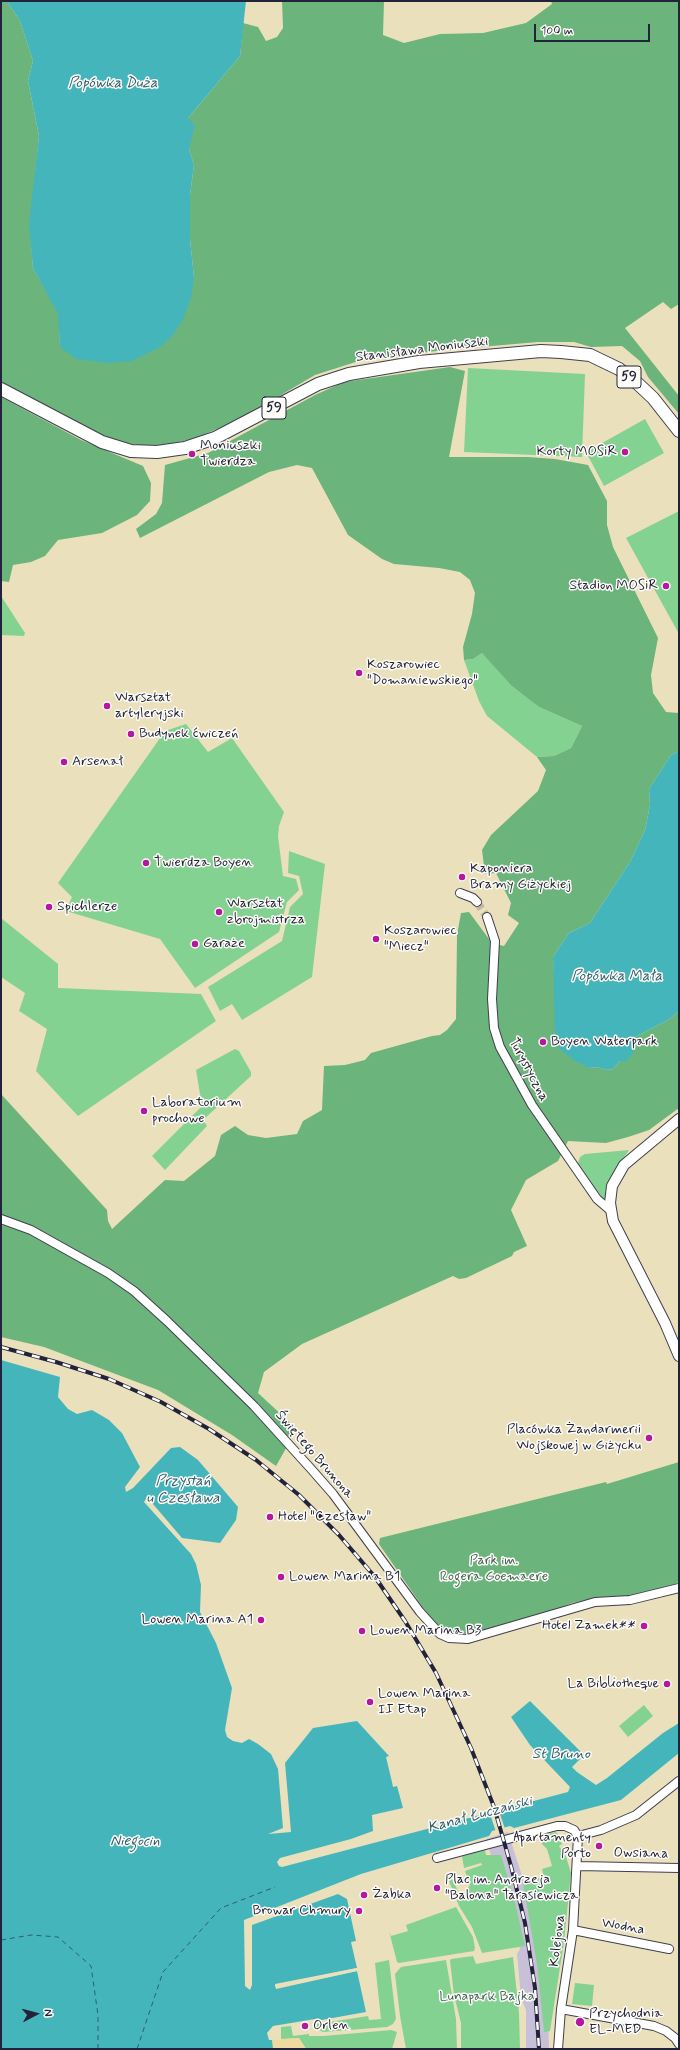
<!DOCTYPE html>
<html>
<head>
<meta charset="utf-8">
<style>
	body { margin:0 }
	#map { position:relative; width:680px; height:2050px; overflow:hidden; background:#ebe0bc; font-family:Mynerve,sans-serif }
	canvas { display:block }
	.frame { position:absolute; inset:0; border:2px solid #22223b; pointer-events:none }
	.north { position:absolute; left:16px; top:1994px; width:40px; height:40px; -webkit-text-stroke:3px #fdfcf7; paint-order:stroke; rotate:84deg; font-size:11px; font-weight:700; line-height:16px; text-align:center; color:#22223b }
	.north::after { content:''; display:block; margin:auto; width:14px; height:18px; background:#22223b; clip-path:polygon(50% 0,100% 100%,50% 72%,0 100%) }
	.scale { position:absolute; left:534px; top:24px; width:116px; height:18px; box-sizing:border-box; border:2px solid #22223b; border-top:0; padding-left:5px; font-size:12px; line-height:14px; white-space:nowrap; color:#22223b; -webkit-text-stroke:3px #fdfcf7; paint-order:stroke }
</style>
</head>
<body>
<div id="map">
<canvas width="680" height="2050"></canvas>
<div class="frame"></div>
<div class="north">N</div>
<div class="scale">100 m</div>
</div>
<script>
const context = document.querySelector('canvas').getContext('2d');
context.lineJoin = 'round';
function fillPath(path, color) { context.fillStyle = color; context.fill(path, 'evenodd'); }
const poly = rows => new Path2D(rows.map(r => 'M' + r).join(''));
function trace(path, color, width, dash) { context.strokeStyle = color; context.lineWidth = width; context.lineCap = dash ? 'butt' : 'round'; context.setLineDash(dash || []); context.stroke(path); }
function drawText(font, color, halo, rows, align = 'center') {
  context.font = font + ' Mynerve,sans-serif'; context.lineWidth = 3; context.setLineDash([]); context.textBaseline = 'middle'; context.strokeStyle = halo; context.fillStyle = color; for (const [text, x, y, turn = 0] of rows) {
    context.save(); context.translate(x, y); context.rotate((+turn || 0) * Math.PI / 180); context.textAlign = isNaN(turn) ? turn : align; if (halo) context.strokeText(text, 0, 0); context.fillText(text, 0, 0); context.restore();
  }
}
fillPath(poly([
	[508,1832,530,1901,548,2015,549,2049,526,2049,526,2010,521,1998,517,1954,520,1949,486,1839]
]), '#c8bfd8');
fillPath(poly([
	[468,368,585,374,582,457,464,452],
	[645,419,664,453,604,486,586,452],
	[679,511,679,634,626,538],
	[1,596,25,633,24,636,1,635],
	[482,653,539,707,582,726,571,748,554,756,537,757,487,716,479,701,464,660,473,659],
	[186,724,208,752,232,738,284,812,279,826,278,836,283,876,296,879,299,890,287,902,279,932,195,988,160,939,66,911,72,897,58,883,165,731],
	[289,851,325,864,312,977,242,1020,232,1004,220,1011,208,987,282,941,290,907,303,894,299,876,288,873],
	[1,918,58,964,58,988,201,994,216,1021,78,1116,36,1071,47,1029,19,1011,25,993,1,977],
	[235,1049,239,1051,251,1072,251,1076,203,1120,207,1126,165,1170,152,1156,202,1106,196,1070],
	[629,1150,611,1177,605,1199,603,1199,580,1168,578,1163,580,1157,585,1154],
	[644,1705,653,1716,628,1737,619,1726],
	[556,1832,559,1836,562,1844,559,1846,560,1848,563,1847,571,1873,564,1942,550,2031,544,2032,537,1964,523,1883,542,1877,543,1874,542,1869,552,1866,547,1849,542,1844,541,1840,541,1836],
	[485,1850,486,1855,501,1855,514,1898,525,1946,482,1953,472,1927,459,1906,449,1881,452,1879,460,1895,469,1891,468,1887,470,1886,465,1871,482,1865,481,1863,464,1868,462,1856],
	[456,1907,473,1937,475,1948,474,1951,399,1963,397,1962,389,1931,391,1936,408,1931,406,1925],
	[473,1956,476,1964,513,1957,519,2013,520,2049,461,2049,461,2023,454,1995,450,1961,451,1959],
	[389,1960,396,2019,393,2024,387,2027,323,2032,317,2029,317,2024,368,2016,369,2020,381,2019,375,1963],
	[446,1960,456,2019,457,2049,406,2049,400,2016,395,1974,401,1967],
	[575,1983,594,1985,592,2006,572,2004],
	[291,2026,293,2036,309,2034,309,2036,324,2036,391,2030,397,2032,392,2049,306,2049,299,2038,281,2039,281,2027]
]), '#84d291');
fillPath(poly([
	[1,1,7,1,20,21,33,61,28,81,39,136,30,226,33,268,59,314,60,347,194,277,190,239,190,195,194,165,189,149,188,118,240,56,243,23,258,27,266,41,277,37,283,28,282,1,384,1,383,35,404,43,440,34,483,33,526,23,552,4,551,1,679,1,679,304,671,309,663,302,625,328,679,396,679,414,648,377,640,361,622,346,591,347,574,342,538,342,445,350,362,360,315,375,242,418,196,438,170,444,150,447,109,440,1,385],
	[450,367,465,371,449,457,528,457,555,459,588,465,607,501,607,525,613,547,658,638,651,675,653,693,666,712,679,713,679,751,671,755,649,789,650,805,645,830,630,862,590,923,569,933,553,957,555,993,589,1068,598,1067,605,1070,613,1069,620,1061,635,1037,668,1020,679,1011,679,1108,649,1130,628,1137,606,1143,568,1141,558,1161,526,1180,511,1210,527,1246,514,1252,512,1256,466,1278,459,1279,453,1276,302,1344,264,1372,258,1393,297,1429,276,1466,232,1435,158,1390,44,1347,1,1337,1,1094,107,1210,108,1221,112,1229,165,1180,184,1181,215,1156,221,1135,235,1126,248,1135,266,1138,297,1134,303,1121,322,1110,324,1066,345,1065,365,1060,371,1053,432,1036,440,1035,447,1030,456,1019,457,935,461,913,469,912,492,943,504,946,519,923,508,915,511,903,496,873,485,874,482,850,491,835,538,791,546,770,537,757,554,756,571,748,582,726,539,707,511,685,482,653,473,659,464,660,463,647,472,614,475,593,470,580,460,572,439,568,394,564,382,559,348,535,312,468,297,465,269,472,140,538,136,529,156,514,162,503,165,465,208,453,315,395,344,382],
	[1,397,81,440,143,466,151,483,150,501,137,515,102,533,58,540,45,556,31,562,13,565,9,582,1,581],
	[679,1462,679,1581,676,1584,627,1597,598,1598,572,1603,550,1612,509,1625,470,1634,447,1633,433,1622,379,1544,380,1538,606,1482,607,1484]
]), '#6bb47b');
fillPath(poly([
	[299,2038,306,2049,273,2049,272,2040]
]), '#eeda9e');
fillPath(poly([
	[7,1,246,1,240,56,188,118,195,125,189,149,194,165,190,195,190,239,194,277,191,298,182,321,172,336,160,347,132,361,109,363,76,359,60,347,58,314,33,268,29,224,39,136,28,81,33,61,20,21],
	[679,751,679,1011,668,1020,635,1037,634,1052,626,1061,620,1061,613,1069,605,1070,598,1067,589,1068,572,1059,559,1048,555,1032,553,957,569,933,590,923,630,862,645,830,650,805,649,789,671,755],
	[1,1360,60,1377,58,1397,68,1409,77,1414,92,1410,109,1420,122,1433,140,1467,125,1487,126,1492,133,1488,171,1448,180,1447,198,1460,238,1507,236,1520,220,1543,182,1538,147,1497,144,1502,191,1554,196,1564,201,1585,200,1612,216,1643,232,1688,225,1730,227,1737,233,1741,242,1743,249,1739,258,1744,271,1754,278,1769,283,1828,268,1834,291,1832,285,1763,313,1728,357,1721,389,1756,386,1757,392,1782,393,1787,397,1786,403,1808,372,1815,373,1831,351,1839,280,1858,277,1862,279,1866,282,1867,568,1792,570,1787,530,1745,511,1717,530,1701,584,1755,572,1767,577,1772,596,1785,607,1778,663,1733,679,1723,679,1753,621,1800,514,1828,510,1826,492,1831,489,1836,361,1874,244,1920,245,1986,250,1990,252,1985,252,1925,338,1894,347,1899,356,1941,351,1942,357,1968,275,1985,276,1988,357,1971,366,2012,316,2021,315,2019,273,2026,267,2033,269,2040,272,2040,273,2049,1,2049]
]), '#45b5bc');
fillPath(poly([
	[498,1808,505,1829,496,1832,489,1811],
	[357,1968,357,1971,276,1989,275,1984]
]), '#ebe0bc');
trace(poly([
	[1,1940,31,1935,58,1937,91,1966,98,2015,98,2049],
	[137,2049,163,1972,221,1908,275,1887]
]), '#305d6f', 1, [5, 4]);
trace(poly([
	[477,902,487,917]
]), '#c3baa2', 8, [8, 4]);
const minor = poly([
	[460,893,473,898,477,902],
	[487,917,495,941,492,999,494,1028,500,1047,532,1105,597,1199,611,1211],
	[1,1219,31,1230,108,1273,134,1291,167,1321,254,1406,312,1470,333,1494,420,1612,440,1634,449,1638,468,1639,595,1602,630,1600,679,1588],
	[578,1836,601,1830,636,1815,679,1781],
	[437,1858,557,1826,565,1826,574,1830,578,1836],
	[578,1866,679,1868],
	[573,1930,669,1949],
	[561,2009,654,2026,666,2031,675,2038,679,2044],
	[558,2049,561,2009,573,1930,578,1836]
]);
const tertiary = poly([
	[679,1119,624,1165,612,1186,610,1203,613,1221,665,1323,679,1356]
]);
const primary = poly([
	[1,389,102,442,131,451,157,452,185,448,215,438,318,384,349,374,419,362,541,351,561,352,590,355,619,369,637,383,653,398,679,431]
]);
trace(minor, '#403e4e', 10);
trace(tertiary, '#403e4e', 12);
trace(primary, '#403e4e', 14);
trace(minor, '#fff', 8);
trace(tertiary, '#fff', 10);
trace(primary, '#fff', 12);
const rail = poly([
	[1,1347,56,1362,109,1379,161,1402,209,1429,256,1460,299,1495,339,1535,375,1577,405,1621,436,1673,471,1748,494,1807,511,1866,525,1923,535,1988,539,2049]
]);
trace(rail, '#22223b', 4);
trace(rail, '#fdfcf7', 2.5, [8]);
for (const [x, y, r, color] of [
	[625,452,4,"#b5179e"],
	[192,454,4,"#b5179e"],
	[666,586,4,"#b5179e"],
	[359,673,4,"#b5179e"],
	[107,706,4,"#b5179e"],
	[131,734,4,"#b5179e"],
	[64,762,4,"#b5179e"],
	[146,863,4,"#b5179e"],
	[462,877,4,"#b5179e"],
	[49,907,4,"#b5179e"],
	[219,912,4,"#b5179e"],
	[376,939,4,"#b5179e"],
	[195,944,4,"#b5179e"],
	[543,1042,4,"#b5179e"],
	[144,1111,4,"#b5179e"],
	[649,1438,4,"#b5179e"],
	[270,1517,4,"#b5179e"],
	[281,1577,4,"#b5179e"],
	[261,1620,4,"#b5179e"],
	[644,1626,4,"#b5179e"],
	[362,1631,4,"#b5179e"],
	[667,1684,4,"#b5179e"],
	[370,1702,4,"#b5179e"],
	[599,1846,4,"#b5179e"],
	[437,1888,4,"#b5179e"],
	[364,1895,4,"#b5179e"],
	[359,1911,4,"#b5179e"],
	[580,2022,5,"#b5179e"],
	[305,2026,4,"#b5179e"]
]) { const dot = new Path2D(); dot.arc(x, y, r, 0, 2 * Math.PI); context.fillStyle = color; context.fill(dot); trace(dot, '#fdfcf7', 1.5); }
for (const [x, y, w] of [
	[629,377,24],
	[274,408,24]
]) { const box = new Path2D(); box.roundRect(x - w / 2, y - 11, w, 22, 3); context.fillStyle = '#fdfcf7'; context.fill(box); trace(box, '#22223b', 1); }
drawText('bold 13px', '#22223b', null, [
	["59",629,377],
	["59",274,408]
]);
drawText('14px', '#22223b', '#fdfcf7', [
	["Stanisława Moniuszki",422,350,-7],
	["Turystyczna",528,1070,62],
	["Świętego Brunona",314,1455,49],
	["Owsiana",641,1854,1],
	["Wodna",623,1927,10],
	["Kolejowa",558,1941,-83]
]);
drawText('14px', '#22223b', '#fdfcf7', [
	["Moniuszki",200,446],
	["Twierdza",200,462],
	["Korty MOSiR",617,452,"right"],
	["Stadion MOSiR",658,586,"right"],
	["Koszarowiec",367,665],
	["\"Domaniewskiego\"",367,681],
	["Warsztat",115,698],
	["artyleryjski",115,714],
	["Budynek ćwiczeń",139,734],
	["Arsenał",72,762],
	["Twierdza Boyen",154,863],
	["Kaponiera",470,869],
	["Bramy Giżyckiej",470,885],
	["Warsztat",227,904],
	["zbrojmistrza",227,920],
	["Spichlerze",57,907],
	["Koszarowiec",384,931],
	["\"Miecz\"",384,947],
	["Garaże",203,944],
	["Boyen Waterpark",551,1042],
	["Laboratorium",152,1103],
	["prochowe",152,1119],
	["Placówka Żandarmerii",641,1430,"right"],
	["Wojskowej w Giżycku",641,1446,"right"],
	["Hotel \"Czesław\"",278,1517],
	["Lowen Marina B1",289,1577],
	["Lowen Marina A1",253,1620,"right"],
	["Hotel Zamek**",636,1626,"right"],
	["Lowen Marina B3",370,1631],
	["La Bibliotheque",659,1684,"right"],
	["Lowen Marina",378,1694],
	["II Etap",378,1710],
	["Apartamenty",591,1838,"right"],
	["Porto",591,1854,"right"],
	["Plac im. Andrzeja",445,1880],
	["\"Balona\" Tarasiewicza",445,1896],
	["Żabka",372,1895],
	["Browar Chmury",351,1911,"right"],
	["Przychodnia",589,2014],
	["EL-MED",589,2030],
	["Orlen",313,2026]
], 'left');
drawText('14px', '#446059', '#fdfcf7', [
	["Park im.",494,1561],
	["Rogera Goemaere",494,1577],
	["Lunapark Bajka",487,1997]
]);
drawText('italic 15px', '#305d6f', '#fdfcf7', [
	["Popówka Duża",113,84],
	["Popówka Mała",617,977],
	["Przystań",183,1482],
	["u Czesława",183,1499],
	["St Bruno",561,1755],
	["Kanał Łuczański",480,1815,-15],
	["Niegocin",135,1842]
]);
</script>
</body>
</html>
